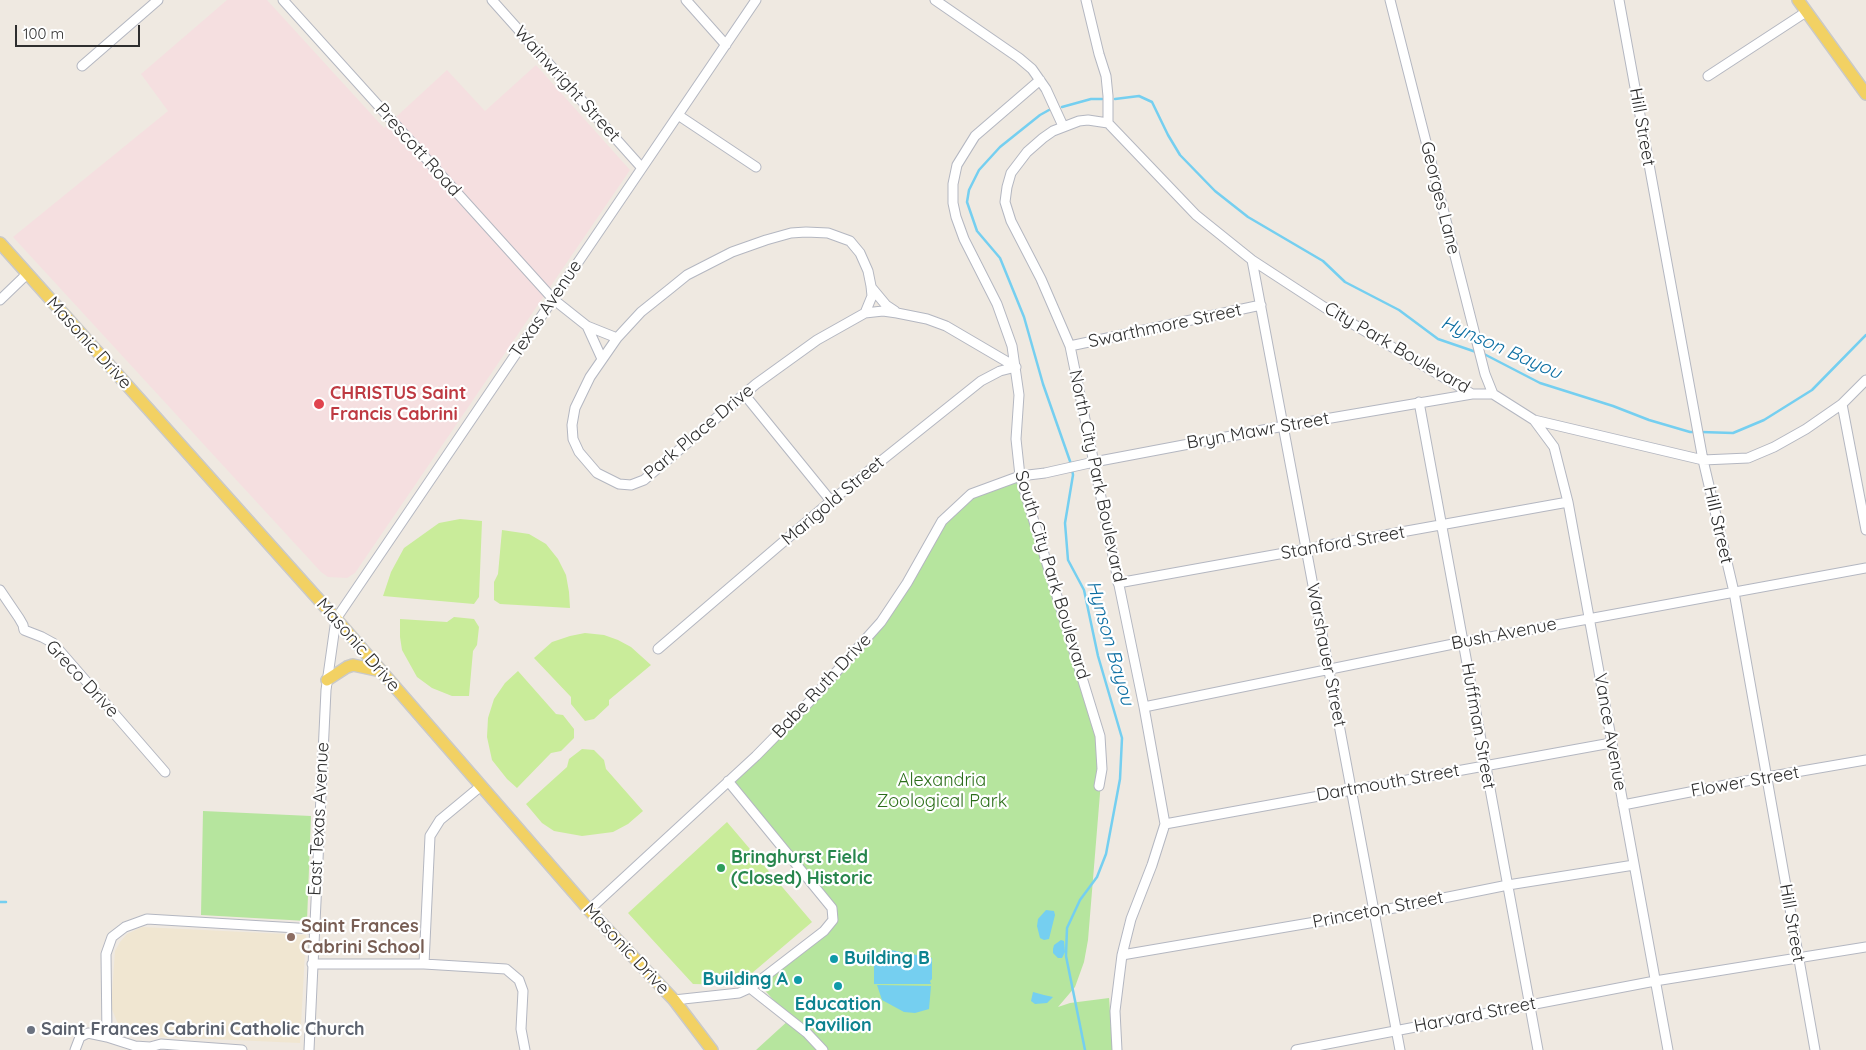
<!DOCTYPE html>
<html>
<head>
<meta charset="utf-8">
<style>
	body { margin:0 }
	#map { position:relative; width:1866px; height:1050px; overflow:hidden; background:#efe9e1; font-family:Quicksand,sans-serif }
	canvas { display:block }
	.scale { position:absolute; left:15px; top:25px; width:125px; height:22px; box-sizing:border-box; border:2px solid #2e2e2e; border-top:0; padding-left:6px; font-size:15px; line-height:18px; white-space:nowrap; color:#2e2e2e; -webkit-text-stroke:4px #fff; paint-order:stroke }
</style>
</head>
<body>
<div id="map">
<canvas width="1866" height="1050"></canvas>
<div class="scale">100 m</div>
</div>
<script>
const context = document.querySelector('canvas').getContext('2d');
context.lineJoin = 'round';
function fillPath(path, color) { context.fillStyle = color; context.fill(path, 'evenodd'); }
const poly = rows => new Path2D(rows.map(r => 'M' + r).join(''));
function trace(path, color, width, dash) { context.strokeStyle = color; context.lineWidth = width; context.lineCap = dash ? 'butt' : 'round'; context.setLineDash(dash || []); context.stroke(path); }
function drawText(font, color, halo, rows, align = 'center') {
  context.font = font + ' Quicksand,sans-serif'; context.lineWidth = 4.5; context.setLineDash([]); context.textBaseline = 'middle'; context.strokeStyle = halo; context.fillStyle = color; for (const [text, x, y, turn = 0] of rows) {
    context.save(); context.translate(x, y); context.rotate((+turn || 0) * Math.PI / 180); context.textAlign = isNaN(turn) ? turn : align; if (halo) context.strokeText(text, 0, 0); context.fillText(text, 0, 0); context.restore();
  }
}
fillPath(poly([
	[142,927,306,935,300,1043,144,1036,127,1032,118,1024,111,1007,115,951,120,942,127,934]
]), '#f0e6d1');
fillPath(poly([
	[227,0,267,0,384,128,447,70,485,111,536,65,630,170,355,573,347,578,328,577,321,572,13,237,168,111,141,74]
]), '#f5dfe0');
fillPath(poly([
	[1024,479,1088,695,1102,769,1088,940,1084,962,1075,987,1058,1007,1070,1003,1109,998,1113,1050,756,1050,790,1019,761,986,825,931,834,913,729,781,881,623,933,536,971,494],
	[203,811,311,816,307,921,201,915]
]), '#b6e59e');
fillPath(poly([
	[460,519,482,521,479,597,474,604,383,596,391,572,404,548,439,523],
	[502,530,529,534,546,544,558,559,566,575,569,592,570,608,500,604,494,600,494,582,498,574],
	[454,617,474,619,479,627,477,645,473,651,469,696,452,696,432,688,417,677,402,650,400,637,400,619,447,622],
	[585,633,604,635,618,640,631,647,651,665,609,700,609,705,594,719,585,721,571,704,571,697,534,658,552,642,570,636],
	[518,671,556,714,563,715,574,729,574,738,561,751,551,753,517,788,507,779,492,760,487,737,488,718,494,699,505,683],
	[582,749,594,750,604,760,606,769,643,811,628,824,613,832,582,836,554,831,542,823,526,804,567,767,569,759],
	[727,822,812,922,738,985,693,984,628,913]
]), '#c9ec9a');
fillPath(poly([
	[1046,910,1054,911,1055,915,1049,939,1044,940,1040,938,1037,926,1038,919],
	[1061,940,1064,941,1065,952,1062,958,1058,958,1053,953,1053,949,1054,945],
	[891,950,932,958,932,979,930,981,931,984,874,984,874,963,876,956,885,955],
	[877,985,931,986,929,1009,915,1013,904,1012,882,1000],
	[1033,992,1044,995,1053,997,1047,1003,1035,1004,1031,1001]
]), '#75cff0');
trace(poly([
	[1115,99,1139,96,1152,102,1168,135,1180,155,1215,191,1248,217,1323,261,1345,282,1399,310,1438,339,1476,352],
	[1062,107,1091,99,1102,99],
	[1049,110,1040,115,1000,147,979,170,969,190,967,202,977,231,1000,258,1024,317,1043,384,1071,464],
	[1484,354,1540,383,1613,406,1649,420,1690,432,1696,432],
	[1701,432,1733,433,1764,420,1812,390,1866,335],
	[1072,469,1073,475,1065,523,1068,560,1084,590,1098,656,1122,738,1120,779,1106,854,1097,877,1080,900,1067,928,1066,956,1085,1050],
	[0,902,6,902]
]), '#75cff0', 2.5);
const minor = poly([
	[283,0,553,299,587,326,617,338],
	[492,0,642,168],
	[686,0,726,45],
	[935,0,1019,58,1032,69,1046,89,1063,126],
	[1086,0,1099,54,1106,76,1108,96,1108,123],
	[1390,0,1485,374,1493,394],
	[1619,0,1703,460,1734,592,1815,1050],
	[82,66,158,0],
	[1708,76,1806,12],
	[1040,80,975,136,957,165,953,184,953,203,956,217,964,239,997,304,1012,346,1019,395,1016,439,1020,476,1100,736,1102,769,1099,786],
	[678,115,756,167],
	[1108,123,1088,120,1079,121,1053,131,1043,138,1027,152,1011,173,1007,187,1005,202,1011,221,1041,279,1070,346,1144,707,1165,824,1152,865,1131,919,1122,955,1115,1011,1117,1050],
	[1108,123,1196,215,1252,260,1324,307,1472,394,1493,394,1534,420,1703,460,1748,458,1774,447,1806,429,1842,404,1866,380],
	[1252,260,1400,1050],
	[871,287,886,305,895,311],
	[0,300,27,274],
	[865,313,872,296,871,286,868,271,860,253,850,241,828,233,806,232,791,233,766,240,732,252,687,275,671,288,641,312,617,338,590,377,575,408,572,425,573,439,579,452,597,473,619,484,631,485,644,480,756,384,817,340,865,313,883,311,897,313,927,319,946,326,1016,367],
	[587,326,602,359],
	[1070,346,1261,305],
	[744,394,831,501],
	[1419,402,1538,1050],
	[1842,404,1866,530],
	[1534,420,1554,447,1568,502,1668,1050],
	[1118,583,1568,502],
	[0,590,19,618,23,625,24,630,42,637,53,643,165,772],
	[658,649,831,501,981,381,1000,371,1016,367],
	[1144,707,1463,642,1866,568],
	[1623,805,1767,777,1866,760],
	[1165,824,1611,743],
	[589,910,756,756,812,699,881,622,907,583,942,521,971,494,1020,476,1045,473,1094,462,1284,426,1472,394],
	[1122,955,1374,912,1508,885,1634,865],
	[312,964,424,964,506,969,519,980,523,991,521,1029,525,1050],
	[424,964,430,836,440,820,481,786],
	[750,988,807,1033,823,1050],
	[674,1000,739,993,750,988,824,931,833,920,832,908,728,781],
	[107,1037,106,954,112,937,125,927,147,919,314,929],
	[75,1050,80,1037,88,1033,107,1037,135,1046,150,1047,161,1044,174,1045,242,1050],
	[309,1050,326,690,336,619,756,0],
	[1296,1050,1655,981,1866,947]
]);
const major = poly([
	[1798,0,1866,94],
	[0,243,336,619,589,910,674,1000,712,1050],
	[327,680,347,667,353,665,381,671]
]);
trace(minor, '#b4b7c1', 11);
trace(major, '#c9c9c9', 14);
trace(minor, '#fff', 9);
trace(major, '#f2d163', 11);
for (const [x, y, r, color] of [
	[319,404,6,"#e0444e"],
	[721,868,5,"#2e9e5b"],
	[291,937,5,"#8d6e63"],
	[834,959,5,"#0f9aa8"],
	[798,980,5,"#0f9aa8"],
	[838,986,5,"#0f9aa8"],
	[31,1030,5,"#6b7280"]
]) { const dot = new Path2D(); dot.arc(x, y, r, 0, 2 * Math.PI); context.fillStyle = color; context.fill(dot); trace(dot, '#fff', 2); }
drawText('18px', '#2e2e2e', '#fff', [
	["Wainwright Street",567,84,48],
	["Hill Street",1642,127,80],
	["Prescott Road",418,150,48],
	["Georges Lane",1440,198,76],
	["Texas Avenue",546,309,-56],
	["Swarthmore Street",1165,326,-12],
	["Masonic Drive",89,343,48],
	["City Park Boulevard",1397,348,30],
	["Bryn Mawr Street",1258,431,-10],
	["Park Place Drive",699,432,-40],
	["North City Park Boulevard",1097,476,78],
	["Marigold Street",833,501,-40],
	["Hill Street",1718,525,77],
	["Stanford Street",1343,543,-10],
	["South City Park Boulevard",1052,575,73],
	["Bush Avenue",1504,634,-11],
	["Masonic Drive",358,645,49],
	["Warshauer Street",1326,655,79],
	["Greco Drive",82,679,47],
	["Babe Ruth Drive",822,686,-47],
	["Huffman Street",1478,726,80],
	["Vance Avenue",1610,732,80],
	["Flower Street",1745,782,-10],
	["Dartmouth Street",1388,783,-10],
	["East Texas Avenue",319,819,-87],
	["Princeton Street",1378,910,-11],
	["Hill Street",1792,923,80],
	["Masonic Drive",626,949,47],
	["Harvard Street",1475,1015,-11]
]);
drawText('bold 18px', '#be3a42', '#fff', [
	["CHRISTUS Saint",330,394],
	["Francis Cabrini",330,415]
], 'left');
drawText('18px', '#2c6e1b', '#fff', [
	["Alexandria",942,781],
	["Zoological Park",942,802]
]);
drawText('bold 18px', '#27864d', '#fff', [
	["Bringhurst Field",731,858],
	["(Closed) Historic",731,879]
], 'left');
drawText('bold 18px', '#785e54', '#fff', [
	["Saint Frances",301,927],
	["Cabrini School",301,948]
], 'left');
drawText('bold 18px', '#0d838f', '#fff', [
	["Building B",844,959],
	["Building A",788,980,"right"],
	["Education",838,1005,"center"],
	["Pavilion",838,1026,"center"]
], 'left');
drawText('bold 18px', '#5b616d', '#fff', [
	["Saint Frances Cabrini Catholic Church",41,1030]
], 'left');
drawText('italic 19px', '#0d6fa3', '#fff', [
	["Hynson Bayou",1501,348,24],
	["Hynson Bayou",1110,643,74]
]);
</script>
</body>
</html>
